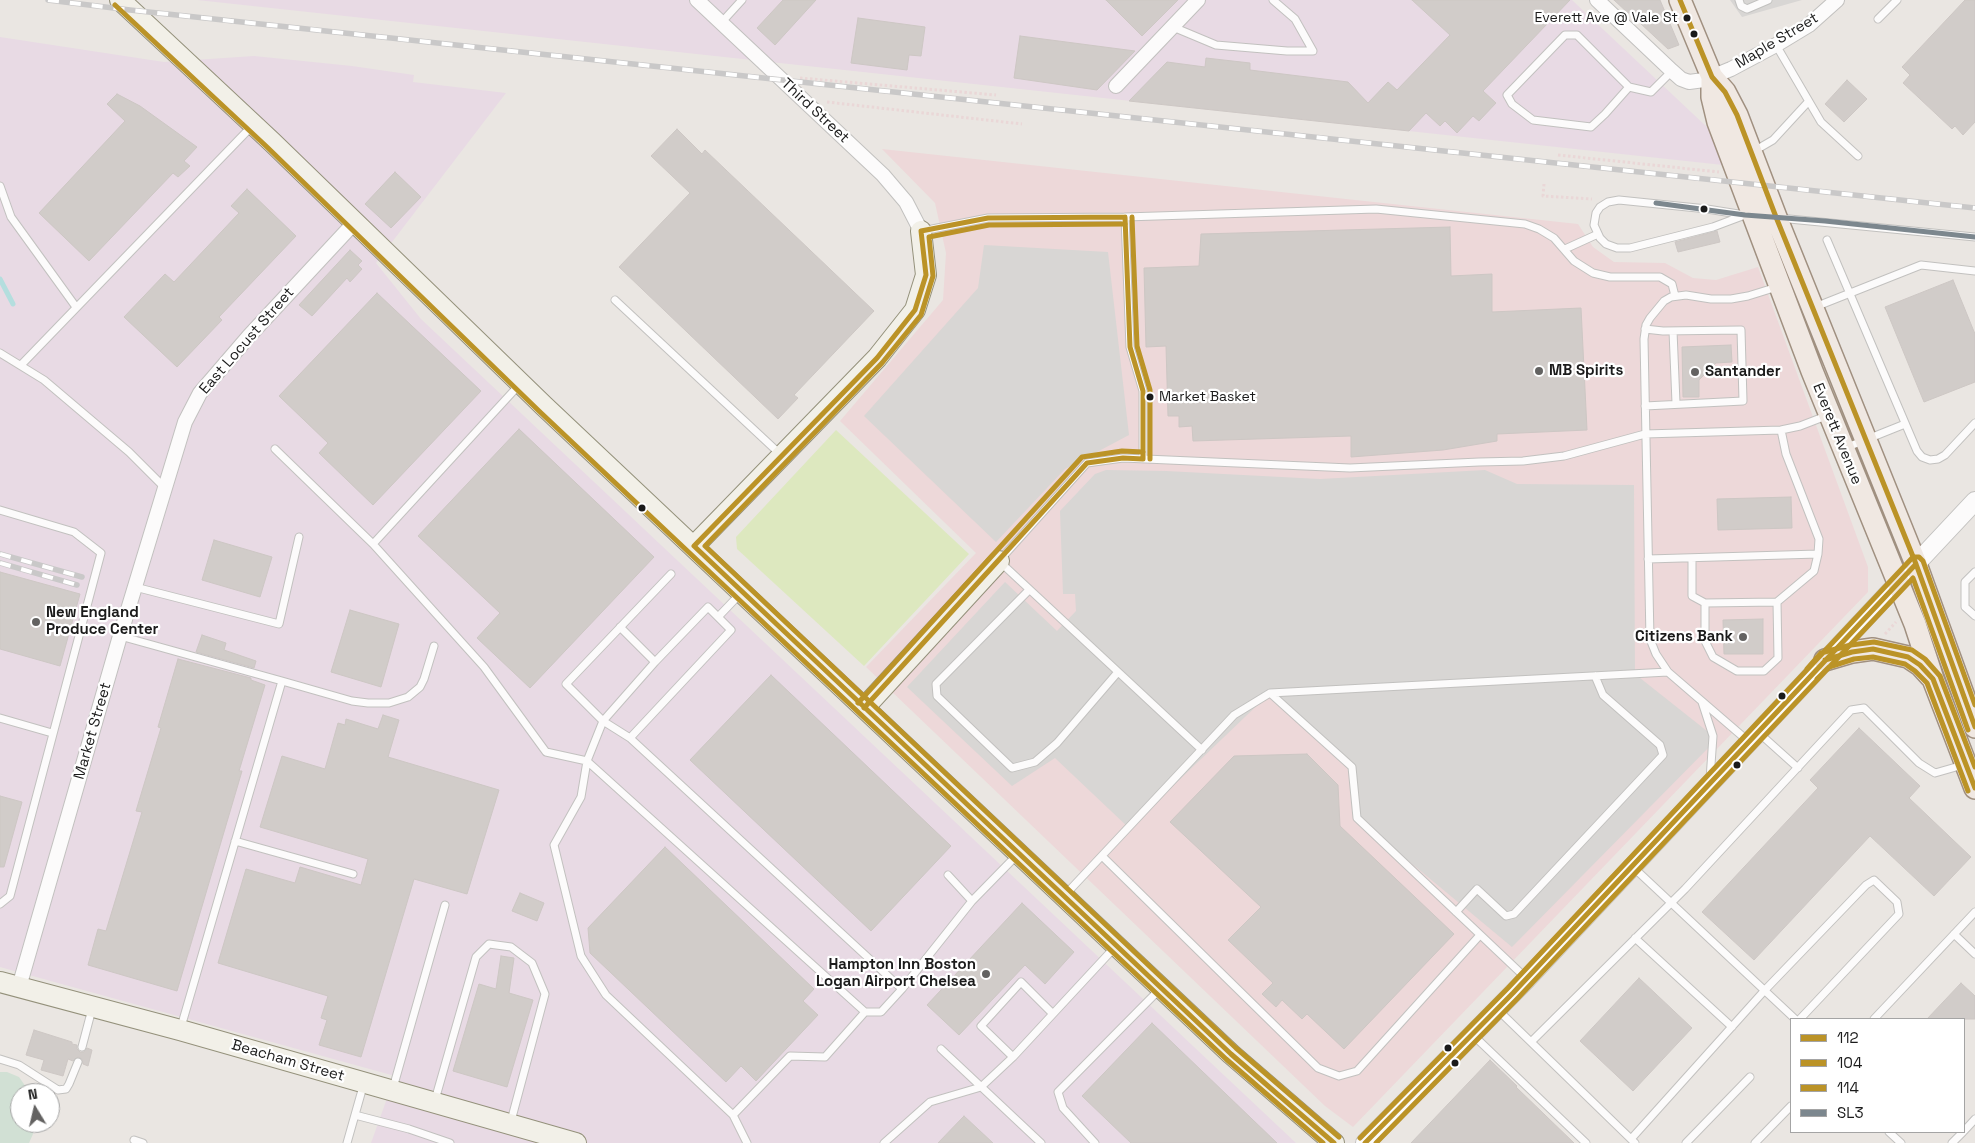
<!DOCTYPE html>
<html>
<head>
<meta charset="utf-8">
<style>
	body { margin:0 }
	#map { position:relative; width:1975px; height:1143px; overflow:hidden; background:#eae6e2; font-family:"Space Grotesk",sans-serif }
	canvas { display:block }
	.legend { position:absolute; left:1790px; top:1018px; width:175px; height:115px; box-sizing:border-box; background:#fff; border:1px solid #a4a4a4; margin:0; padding:6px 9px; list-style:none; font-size:15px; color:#1b1b1b }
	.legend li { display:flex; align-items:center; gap:10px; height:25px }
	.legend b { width:25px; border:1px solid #a4a4a4 }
	.north { position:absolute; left:10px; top:1083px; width:50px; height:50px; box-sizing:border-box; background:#fff; border:1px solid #a4a4a4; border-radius:50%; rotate:351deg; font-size:14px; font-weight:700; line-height:20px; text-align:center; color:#1b1b1b }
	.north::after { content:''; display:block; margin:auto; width:18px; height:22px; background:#636261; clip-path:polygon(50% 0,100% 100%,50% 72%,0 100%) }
</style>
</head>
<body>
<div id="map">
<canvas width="1975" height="1143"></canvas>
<ul class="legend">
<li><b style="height:6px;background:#bb9327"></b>112</li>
<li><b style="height:6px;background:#bb9327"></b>104</li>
<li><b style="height:6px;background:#bb9327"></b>114</li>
<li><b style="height:6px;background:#7c878e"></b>SL3</li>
</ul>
<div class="north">N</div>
</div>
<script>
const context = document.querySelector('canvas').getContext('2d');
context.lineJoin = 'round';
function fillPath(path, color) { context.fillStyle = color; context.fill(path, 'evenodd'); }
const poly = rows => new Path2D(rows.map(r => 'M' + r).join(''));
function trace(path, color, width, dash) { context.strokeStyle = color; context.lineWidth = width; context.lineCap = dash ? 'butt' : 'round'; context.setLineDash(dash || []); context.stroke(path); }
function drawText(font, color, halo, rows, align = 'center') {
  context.font = font + ' "Space Grotesk",sans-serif'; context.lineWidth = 4.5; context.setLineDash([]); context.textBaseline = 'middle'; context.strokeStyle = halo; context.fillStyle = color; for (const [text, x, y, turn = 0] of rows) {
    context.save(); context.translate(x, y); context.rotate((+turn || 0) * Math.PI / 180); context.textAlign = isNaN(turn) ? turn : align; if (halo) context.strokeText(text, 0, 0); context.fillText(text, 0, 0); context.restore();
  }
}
fillPath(poly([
	[882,149,1578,224,1593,247,1614,262,1665,263,1693,278,1716,280,1758,267,1868,567,1868,592,1353,1127,1325,1106,866,667,976,553,840,421,943,300,946,253,935,203]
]), '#edd8d9');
fillPath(poly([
	[197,0,1572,0,1709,129,1723,165],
	[0,37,164,62,254,56,352,66,414,75,413,82,506,93,376,263,421,319,1296,1143,371,1143,395,1076,0,967]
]), '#e8dae4');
fillPath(poly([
	[1730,0,1802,0,1742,17],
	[984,245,1108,252,1129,435,1065,469,996,542,864,416,978,288],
	[1106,470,1166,471,1320,479,1485,470,1517,484,1634,485,1635,674,1717,739,1512,947,1357,818,1352,767,1270,693,1129,828,1055,758,1012,786,907,687,1005,582,1057,631,1076,611,1075,594,1063,594,1060,511,1095,474]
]), '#d8d6d4');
fillPath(poly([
	[836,430,969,554,864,666,737,549,736,537]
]), '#dde8bf');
fillPath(poly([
	[0,1072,7,1072,19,1077,26,1087,28,1093,20,1093,20,1123,32,1123,33,1134,29,1143,0,1143]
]), '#d1e0d4');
trace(poly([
	[0,279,13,304]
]), '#b4dede', 5);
const building = poly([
	[783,0,816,0,775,45,757,28,783,0],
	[1106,0,1178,0,1142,36,1106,0],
	[1412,0,1570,0,1483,91,1496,103,1479,121,1473,116,1457,133,1445,121,1440,126,1426,113,1409,131,1129,101,1167,62,1205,67,1206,58,1250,63,1250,70,1348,82,1368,103,1388,82,1397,90,1450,35,1412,0],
	[1614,0,1660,0,1679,45,1668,49,1640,23,1635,11,1628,13,1614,0],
	[1965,0,1975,0,1975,122,1963,135,1955,126,1952,129,1903,83,1910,75,1902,67,1965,0],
	[858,18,925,27,921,56,909,55,907,70,851,63,858,18],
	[1020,36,1135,51,1097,90,1014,78,1020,36],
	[1847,80,1867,99,1844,122,1825,104,1847,80],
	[117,94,140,106,197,147,184,161,190,166,178,177,173,173,89,261,39,213,125,121,107,104,117,94],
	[677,129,702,154,705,150,874,311,794,395,798,398,778,419,619,267,690,193,651,156,677,129],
	[395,172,421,197,391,228,365,204,395,172],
	[247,189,296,236,219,317,222,320,177,367,124,317,165,274,174,282,239,213,231,206,247,189],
	[1450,227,1451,276,1492,274,1492,312,1581,308,1587,430,1497,434,1497,441,1443,450,1351,457,1351,436,1193,441,1192,426,1179,427,1179,416,1168,416,1166,346,1146,347,1144,268,1199,266,1201,234,1450,227],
	[1717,231,1720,242,1678,252,1675,242,1717,231],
	[350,250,362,261,358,265,362,269,350,282,347,278,312,316,299,305,350,250],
	[1953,280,1975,334,1975,382,1924,402,1885,307,1953,280],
	[377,293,481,391,373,505,319,453,328,443,279,396,377,293],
	[1731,345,1732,362,1716,363,1699,380,1699,397,1683,397,1682,347,1731,345],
	[519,429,654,557,530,688,477,638,500,613,418,536,519,429],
	[1791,497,1792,528,1718,530,1717,499,1791,497],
	[214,540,272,557,260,597,202,580,214,540],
	[0,572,80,594,60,666,0,649,0,572],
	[350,610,399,624,381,687,331,672,350,610],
	[1763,619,1763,654,1724,654,1723,620,1763,619],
	[202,635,226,643,224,650,256,661,254,668,196,652,202,635],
	[178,659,251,678,251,680,265,685,239,771,242,771,177,991,88,965,98,929,106,931,142,812,136,811,161,728,158,727,178,659],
	[771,675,951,846,871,931,690,760,771,675],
	[383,715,399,720,388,757,499,790,467,894,414,879,361,1057,319,1045,327,1020,321,1018,328,996,218,963,246,869,295,883,300,867,361,885,368,859,260,827,282,756,325,769,338,723,345,725,346,719,378,729,383,715],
	[1859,728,1920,786,1909,798,1971,857,1934,896,1870,836,1754,960,1702,912,1818,788,1810,780,1859,728],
	[1307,754,1338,785,1340,826,1454,934,1344,1049,1307,1014,1302,1019,1282,1000,1276,1007,1262,994,1273,983,1228,940,1261,907,1170,822,1234,756,1307,754],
	[0,796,22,802,4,867,0,867,0,796],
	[665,847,814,989,803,1001,818,1015,756,1081,741,1066,726,1082,590,953,588,928,665,847],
	[520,893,544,903,537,921,512,911,520,893],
	[1022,903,1074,952,1045,984,1025,965,959,1035,927,1005,1022,903],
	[501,956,514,958,509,993,533,1000,507,1087,453,1071,479,984,496,989,501,956],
	[1639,978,1692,1028,1633,1091,1580,1041,1639,978],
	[1961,983,1975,996,1975,1019,1927,1019,1961,983],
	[1152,1023,1277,1143,1131,1143,1082,1096,1152,1023],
	[34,1030,72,1042,72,1044,77,1045,77,1049,80,1052,84,1052,87,1048,92,1050,88,1066,83,1064,82,1059,78,1057,73,1061,68,1059,63,1076,41,1070,44,1060,26,1055,34,1030],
	[1490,1060,1517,1086,1516,1087,1574,1143,1411,1143,1490,1060],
	[964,1116,993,1143,938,1143,964,1116]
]);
fillPath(building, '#d1ccc9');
trace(building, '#cdc7c4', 1);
const service = poly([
	[1739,0,1741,6,1747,9,1768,0],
	[1878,19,1897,0],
	[721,23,742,0],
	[1173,27,1216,45,1287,51,1313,51,1295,19,1273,0],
	[1776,45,1821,122,1858,156],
	[1629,87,1605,114,1591,127,1533,120,1512,104,1507,95,1565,35,1577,35,1629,87,1651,92,1672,71],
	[1754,151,1773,140,1808,102],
	[0,186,11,217,76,307],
	[1745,215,1713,227,1630,248,1617,248,1606,244,1600,238,1594,225,1596,213,1600,207,1608,202,1619,200,1707,209,1751,216],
	[1125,217,1130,347,1143,391,1143,459],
	[1779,218,1975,237],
	[922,231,988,218,1125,217,1376,209,1525,224,1539,229,1554,238,1574,261,1593,273,1610,277,1660,277,1672,284,1675,296],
	[1827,240,1917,451,1922,457,1930,460,1938,459,1945,455,1975,423],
	[1565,249,1598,234],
	[615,300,780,454],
	[1815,307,1921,265,1975,271],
	[1673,331,1676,403],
	[0,353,44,380,129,452,165,488],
	[21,365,252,126],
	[1645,406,1743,401,1741,330,1663,331,1645,329],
	[1845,448,1905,424],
	[275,449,373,544,519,385],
	[0,510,74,532,101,553,10,896,0,904],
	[373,544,484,667,546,752,587,761,865,1012,825,1057,790,1056,733,1115],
	[1692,558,1692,596,1705,603,1705,641,1713,657,1737,671,1764,671,1778,658,1777,602,1814,571,1818,554,1819,539,1786,454,1781,430],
	[1648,559,1818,554],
	[1975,572,1965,582,1965,607,1975,616],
	[135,587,279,624,299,537],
	[1029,590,936,684,937,696,1012,768,1035,762,1057,743,1118,672],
	[1705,603,1777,602],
	[718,617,740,594],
	[620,627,655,662],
	[120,636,282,681,181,1027],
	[282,681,352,701,368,703,389,703,408,697,420,687,424,679,434,646],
	[1270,693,1668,672],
	[1702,702,1713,736,1710,779],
	[0,718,52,733],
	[1759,733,1798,768],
	[630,738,603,721,566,684,671,574],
	[1748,741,1668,672,1656,654,1650,639,1644,339,1646,325,1650,318,1664,301,1671,297,1686,295,1711,299,1731,299,1748,296,1777,287],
	[1202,750,999,561,1087,463,1123,458,1350,468,1479,462,1523,461,1564,456,1645,434,1781,430,1800,426,1826,416],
	[235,841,353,874],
	[1102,856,1318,1068,1339,1076,1357,1071,1480,935],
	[1633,867,1795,1019],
	[948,875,972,901],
	[1065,895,1234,715,1270,693,1352,767,1357,818,1527,979],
	[1456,912,1477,889,1506,916,1514,914,1663,755,1660,745,1603,695,1595,676],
	[1954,934,1975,954],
	[1635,938,1732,1027],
	[1498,1010,1635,1143],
	[865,1012,881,1012,902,989],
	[1052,1013,1021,982,981,1026,1013,1057,1115,947],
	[1874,1019,1975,912],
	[1473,1035,1586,1143],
	[1531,1042,1685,889,1851,710,1864,708,1919,763,1935,773,1963,765],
	[82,1047,92,1009],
	[941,1049,1041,1143],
	[0,1059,19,1065,58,1090,66,1089,69,1084,78,1062],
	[393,1088,445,905],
	[435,1100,476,957,489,944,511,947,532,963,545,994,511,1121],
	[355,1115,409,1129,450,1143],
	[1964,1131,1975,1119],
	[1889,1132,1901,1143],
	[1631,1139,1764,991,1866,885,1874,880,1897,902,1899,914,1800,1019],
	[134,1140,143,1143],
	[347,1143,364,1083],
	[747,1143,733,1115,606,995,581,956,554,845,581,797,587,761,603,721,655,662,708,607,731,630,630,738,902,989,972,901,1018,854],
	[884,1143,930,1102,981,1087,1013,1057],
	[1095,1143,1063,1108,1058,1092,1159,990],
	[1686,1143,1750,1077],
	[1755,1143,1791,1106],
	[1952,1143,1963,1132]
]);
const minor = poly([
	[697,0,883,175,906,202,921,231],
	[1597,0,1672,71,1681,79,1689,82,1704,80,1731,69,1776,45,1809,25,1837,0],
	[1116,86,1198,0],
	[19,987,120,636,185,422,200,393,249,336,355,222]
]);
const tertiary = poly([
	[1365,1143,1527,979,1975,501]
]);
const secondary = poly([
	[120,0,272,142,544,406,1231,1054,1334,1143],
	[694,546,877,358,915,310,926,275,921,231],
	[864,708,999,561],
	[0,982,180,1030,576,1143]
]);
const primary = poly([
	[1680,0,1712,77,1725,92,1737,115,1776,217,1916,564,1975,727],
	[1712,77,1712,97,1718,122,1812,371,1915,624,1933,679,1975,788],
	[1825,660,1852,652,1873,649,1908,657,1920,665,1931,677]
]);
trace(service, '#c2c1bf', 9);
trace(minor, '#c2c1bf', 16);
trace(tertiary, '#c2c1bf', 20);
trace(secondary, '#94917b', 22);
trace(primary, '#a09080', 24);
trace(poly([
	[800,78,996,95],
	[827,102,1022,124],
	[1558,155,1719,172],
	[1544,184,1543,196,1592,199],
	[1885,634,1896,622]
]), '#ead7d7', 3, [2.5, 2.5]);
trace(service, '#fcfbfb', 7);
trace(minor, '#fcfbfb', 14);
trace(tertiary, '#fcfbfb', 18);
trace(secondary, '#f2f0e8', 20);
trace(primary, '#f0e8e2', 21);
const rail = poly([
	[48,0,130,10,1975,208],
	[0,554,82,577],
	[0,563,77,585]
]);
trace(rail, '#c9c8c8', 5.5);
trace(rail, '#fff', 4, [11]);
trace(poly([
	[1680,0,1712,77,1725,92,1737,115,1776,217,1916,564,1975,727],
	[1125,217,1130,347,1143,391,1143,459],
	[921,231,988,218,1125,217],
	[694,546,1231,1054,1334,1143],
	[694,546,877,358,915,310,926,275,921,231],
	[1825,660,1852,652,1873,649,1908,657,1920,665,1933,679,1975,788],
	[864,708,1087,463,1123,458,1143,459],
	[1365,1143,1513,993,1916,564]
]), '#bb9327', 5);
trace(poly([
	[115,5,267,147,539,411,1226,1059,1323,1143],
	[1817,679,1829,667,1854,659,1873,657,1905,664,1915,671,1927,683,1968,791],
	[1376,1143,1518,998,1913,578,1968,730]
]), '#bb9327', 5);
trace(poly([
	[1132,217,1137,346,1150,390,1150,459],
	[1125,224,989,225,929,237,933,276,921,315,882,363,705,546,1236,1048,1339,1137],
	[1807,669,1821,653,1851,645,1874,642,1912,650,1925,659,1940,676,1975,767],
	[858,703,1082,457,1122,451,1143,452],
	[1360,1138,1508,988,1913,557,1919,557,1923,561,1975,705]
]), '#bb9327', 5);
trace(poly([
	[1656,203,1745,215,1825,221,1975,237]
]), '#7c878e', 5);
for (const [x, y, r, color] of [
	[1687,18,4.5,"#1b1b1b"],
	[1694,34,4.5,"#1b1b1b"],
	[1704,209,4.5,"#1b1b1b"],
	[1539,371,5,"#636261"],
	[1695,372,5,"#636261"],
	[1150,397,4.5,"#1b1b1b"],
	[642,508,4.5,"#1b1b1b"],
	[36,622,5,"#636261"],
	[1743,637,5,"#636261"],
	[1782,696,4.5,"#1b1b1b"],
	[1737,765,4.5,"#1b1b1b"],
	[986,974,5,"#636261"],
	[1448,1048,4.5,"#1b1b1b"],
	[1455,1063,4.5,"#1b1b1b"]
]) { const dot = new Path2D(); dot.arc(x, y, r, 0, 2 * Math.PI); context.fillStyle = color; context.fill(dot); trace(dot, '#fff', 2); }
drawText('14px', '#1b1b1b', '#fff', [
	["Everett Ave @ Vale St",1678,18],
	["Market Basket",1159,397,"left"]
], 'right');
drawText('15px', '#1b1b1b', '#fff', [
	["Maple Street",1777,41,-31],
	["Third Street",815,111,43],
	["East Locust Street",247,341,-49],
	["Everett Avenue",1837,434,68],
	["Market Street",93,731,-74],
	["Beacham Street",288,1061,16]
]);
drawText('bold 15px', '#1b1b1b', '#fff', [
	["MB Spirits",1549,371],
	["Santander",1705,372],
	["New England",46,613],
	["Produce Center",46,630],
	["Citizens Bank",1733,637,"right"],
	["Hampton Inn Boston",976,965,"right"],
	["Logan Airport Chelsea",976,982,"right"]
], 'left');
</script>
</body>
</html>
